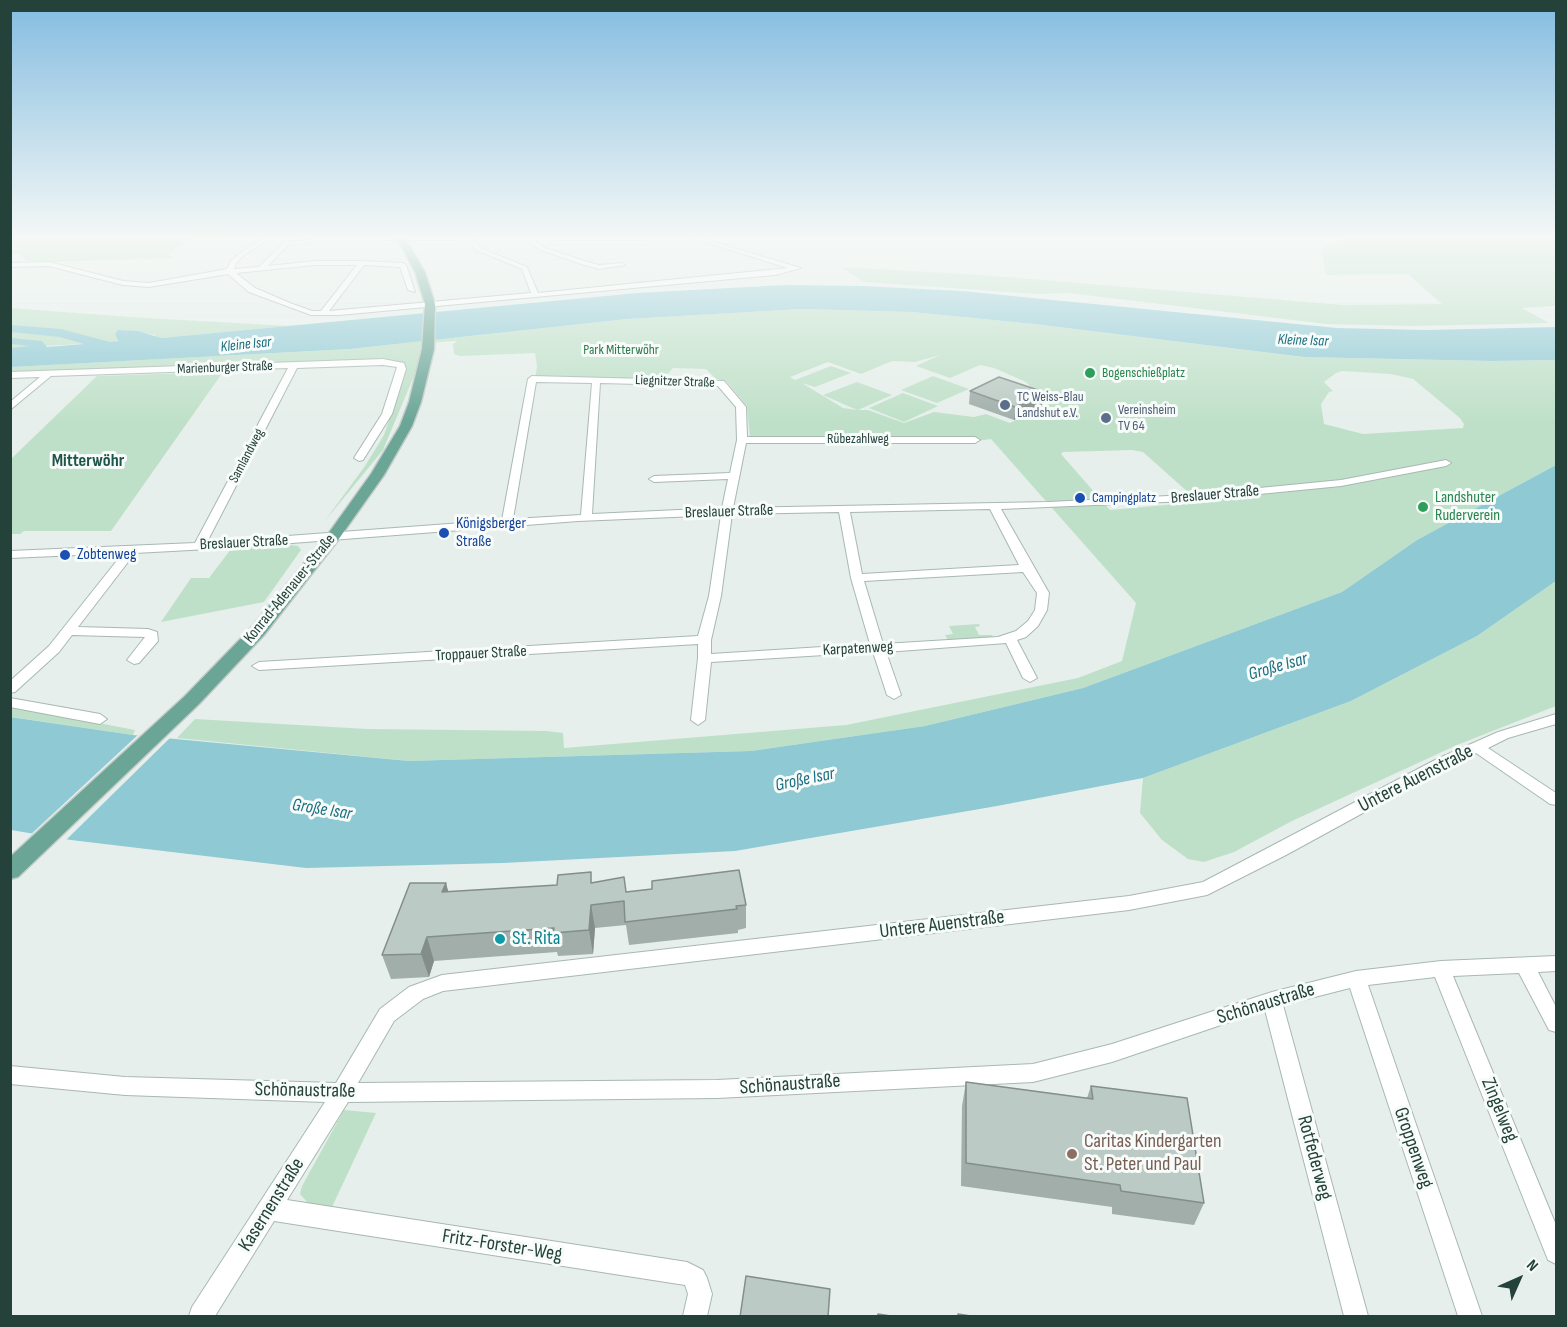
<!DOCTYPE html>
<html>
<head>
<meta charset="utf-8">
<style>
	body { margin:0 }
	#map { position:relative; width:1567px; height:1327px; overflow:hidden; background:#e6efeb; font-family:"Sofia Sans Condensed",sans-serif }
	canvas { display:block }
	.frame { position:absolute; inset:0; border:12px solid #24423a; pointer-events:none }
	.north { position:absolute; left:1489px; top:1249px; width:60px; height:60px; -webkit-text-stroke:4px #f7fbf9; paint-order:stroke; rotate:45deg; font-size:16px; font-weight:700; line-height:24px; text-align:center; color:#24423a }
	.north::after { content:''; display:block; margin:auto; width:21px; height:27px; background:#24423a; clip-path:polygon(50% 0,100% 100%,50% 72%,0 100%) }
</style>
</head>
<body>
<div id="map">
<canvas width="1567" height="1327"></canvas>
<div class="frame"></div>
<div class="north">N</div>
</div>
<script>
const context = document.querySelector('canvas').getContext('2d');
context.lineJoin = 'round';
function fillPath(path, color) { context.fillStyle = color; context.fill(path, 'evenodd'); }
const poly = rows => new Path2D(rows.map(r => 'M' + r).join(''));
function trace(path, color, width, dash) { context.strokeStyle = color; context.lineWidth = width; context.lineCap = dash ? 'butt' : 'round'; context.setLineDash(dash || []); context.stroke(path); }
function drawText(font, color, halo, rows, align = 'center') {
  context.font = font + ' "Sofia Sans Condensed",sans-serif'; context.lineWidth = 6; context.setLineDash([]); context.textBaseline = 'middle'; context.strokeStyle = halo; context.fillStyle = color; for (const [text, x, y, turn = 0] of rows) {
    context.save(); context.translate(x, y); context.rotate((+turn || 0) * Math.PI / 180); context.textAlign = isNaN(turn) ? turn : align; if (halo) context.strokeText(text, 0, 0); context.fillText(text, 0, 0); context.restore();
  }
}
fillPath(poly([
	[10,238,230,238,189,239,168,254,175,258,51,262,28,261,18,254,11,255],
	[1345,238,1556,238,1556,306,1522,308,1549,323,1413,326,1326,324,1069,293,1037,294,864,282,841,267,981,275,1343,305,1442,304,1408,274,1326,275,1321,249],
	[10,308,145,318,290,326,161,338,156,338,155,335,123,330,115,333,119,338,115,342,11,348],
	[802,309,912,312,1034,324,1304,357,1491,361,1556,360,1556,465,1417,540,1342,592,1083,688,925,726,751,751,409,761,177,738,195,719,367,729,546,731,563,733,564,748,846,725,1078,678,1122,661,1136,603,991,439,976,441,750,438,747,406,726,381,716,379,706,369,673,368,664,378,535,379,537,366,535,353,460,356,454,354,453,344,457,341,424,343,424,352,383,450,324,522,365,466,384,435,405,374,403,368,393,363,11,375,10,367,350,349,627,319],
	[940,355,916,366,950,378,980,365,994,368,1026,382,1046,404,1010,423,986,414,974,417,934,412,904,423,868,410,858,410,892,395,857,382,823,395,857,410,843,408,802,383,815,387,851,373,831,366,795,380,790,377,828,362,861,374,892,361,915,362],
	[1342,371,1391,374,1413,379,1460,418,1464,424,1463,428,1363,434,1324,424,1321,404,1329,392,1333,391,1324,382,1336,373],
	[1132,450,1143,452,1199,502,1110,510,1061,454,1063,452],
	[223,372,111,531,24,531,20,534,11,534,11,459,97,376],
	[933,376,969,389,937,403,901,390],
	[903,393,938,406,904,422,869,408],
	[291,545,298,546,301,550,264,602,161,622,191,578,209,578,231,549],
	[1556,581,1556,706,1457,745,1292,821,1234,852,1204,862,1188,859,1162,840,1140,813,1143,778,1351,701,1477,636],
	[979,624,980,626,975,627,979,635,992,635,993,637,948,640,945,635,953,634,949,626],
	[11,706,135,730,133,735,11,717],
	[344,1110,376,1113,332,1207,308,1203,300,1194,302,1186]
]), '#bfe0c8');
fillPath(poly([
	[785,285,864,286,962,291,1337,328,1426,330,1556,327,1556,360,1491,361,1304,357,1034,324,912,312,802,309,627,319,350,349,11,367,10,348,30,346,11,344,11,338,42,341,47,347,84,344,60,337,11,332,11,325,61,329,110,342,118,341,115,334,118,330,138,331,161,338,637,293],
	[1556,465,1556,581,1477,636,1351,701,1143,778,997,806,735,851,503,863,306,868,71,840,11,830,10,717,133,735,409,761,751,751,925,726,1083,688,1342,592,1417,540]
]), '#8ec9d4');
fillPath(poly([
	[140,733,173,735,64,842,29,836]
]), '#e6efeb');
const street = poly([
	[264,238,271,238,244,255,236,263,234,269,259,267,284,242,308,240,310,243,288,245,268,266,315,261,362,261,403,263,406,265,415,292,408,290,400,267,364,265,329,311,531,293,522,269,476,250,468,238,474,238,480,248,527,267,538,293,788,268,692,238,700,238,801,268,775,275,339,315,311,315,249,292,228,274,149,287,123,285,49,266,10,267,10,263,49,262,123,281,149,283,227,269,231,261,240,253,264,238],
	[315,265,357,265,321,311,312,311,290,303,255,288,236,273,315,265],
	[378,238,459,238,456,240,381,240,378,238],
	[530,238,536,238,536,242,545,248,588,262,599,265,622,263,625,265,599,269,584,265,541,250,531,244,530,238],
	[553,238,649,238,646,240,556,240,553,238],
	[383,359,404,363,406,369,392,414,363,460,359,461,354,458,382,414,397,367,383,365,297,368,207,542,502,520,528,379,532,376,724,381,746,407,747,437,975,437,980,440,975,443,746,443,733,508,1049,502,1188,495,1341,480,1446,460,1451,463,1446,466,1341,486,1188,501,1001,509,1049,593,1047,610,1038,626,1026,637,1017,640,1037,678,1030,682,1023,678,1006,643,886,652,901,695,894,699,887,695,873,652,711,662,705,720,698,725,691,720,698,658,698,644,259,670,252,666,259,662,698,636,709,596,721,515,578,521,227,548,135,553,78,627,148,629,157,632,158,641,139,663,134,664,127,660,145,637,72,635,59,652,15,692,10,693,10,681,49,646,123,553,10,558,10,551,195,543,288,368,51,376,10,410,10,402,40,377,10,378,10,372,383,359],
	[536,382,592,383,581,515,513,519,536,382],
	[600,383,718,386,736,407,737,440,730,473,654,476,649,479,654,482,728,479,722,508,592,514,600,383],
	[990,509,1019,565,862,574,850,512,990,509],
	[839,512,851,578,870,644,711,654,711,640,721,596,732,514,839,512],
	[1023,572,1037,593,1035,610,1028,621,1016,631,998,637,883,644,864,581,1023,572],
	[10,698,100,714,107,719,100,724,10,707,10,698],
	[1556,714,1556,724,1508,738,1488,748,1556,793,1556,805,1550,804,1476,753,1447,767,1286,855,1207,895,1129,910,443,991,423,999,394,1021,358,1083,717,1080,1033,1064,1112,1044,1272,992,1356,971,1441,961,1556,956,1556,971,1538,972,1556,1007,1556,1032,1549,1030,1519,973,1453,976,1556,1225,1556,1264,1548,1260,1435,977,1368,985,1482,1316,1458,1316,1350,988,1283,1005,1368,1316,1344,1316,1265,1010,1112,1062,1033,1082,717,1098,348,1102,287,1200,687,1262,703,1270,707,1278,712,1294,707,1316,683,1316,688,1294,685,1285,274,1221,215,1316,189,1316,192,1307,325,1102,125,1095,10,1084,10,1066,125,1077,336,1083,380,1009,409,987,442,975,1129,896,1203,882,1437,759,1498,732,1556,714]
]);
const primary = poly([
	[397,238,405,238,425,272,435,304,434,349,421,402,412,426,384,475,338,540,264,635,199,704,18,877,10,879,10,857,185,696,252,627,328,534,371,474,400,426,409,402,422,349,425,304,415,272,397,238]
]);
trace(street, '#a8b8b2', 2);
trace(primary, '#c2cac8', 3);
fillPath(street, '#fff');
fillPath(primary, '#6aa596');
fillPath(poly([
	[970,391,1042,405,1014,420,969,404],
	[446,883,448,892,593,883,626,892,746,905,746,928,738,930,738,933,629,945,626,925,595,928,593,954,558,956,557,952,434,961,429,977,391,979,382,955],
	[966,1082,1087,1098,1091,1086,1204,1203,1194,1225,1112,1214,1112,1207,961,1186,962,1106]
]), '#a1aea9');
fillPath(poly([
	[1044,392,1042,405,1014,420,1015,407],
	[446,883,452,906,442,892],
	[591,905,595,928,593,954,589,930],
	[427,937,434,961,429,977,421,954]
]), '#838d89');
const building = poly([
	[999,377,1044,392,1015,407,970,391,999,377],
	[739,870,746,905,736,906,737,909,625,922,624,901,591,905,589,930,553,933,554,928,427,937,421,954,382,955,410,883,446,883,442,892,557,885,558,875,591,872,591,883,624,877,626,892,652,889,652,881,739,870],
	[966,1082,1093,1099,1091,1086,1187,1098,1204,1203,1121,1191,1120,1185,966,1163,966,1082],
	[746,1276,830,1289,828,1317,740,1317,746,1276],
	[878,1314,897,1317,877,1317,878,1314],
	[958,1314,977,1317,958,1317,958,1314]
]);
fillPath(building, '#bbcac4');
trace(building, '#838d89', 1.5);
const sky = context.createLinearGradient(0, 0, 0, 423);
sky.addColorStop(0, '#84bce0');
sky.addColorStop(0.56, '#f4f8f6');
sky.addColorStop(1, '#f4f8f600');
context.fillStyle = sky;
context.fillRect(0, 0, 1567, 423);
for (const [x, y, r, color] of [
	[1090,373,6,"#2e9e5b"],
	[1005,405,6,"#5c6f8a"],
	[1106,418,6,"#5c6f8a"],
	[1080,498,6,"#1a4fb4"],
	[1423,507,6,"#2e9e5b"],
	[444,533,6,"#1a4fb4"],
	[65,555,6,"#1a4fb4"],
	[500,939,6,"#0f9aa8"],
	[1072,1154,6,"#8d6e63"]
]) { const dot = new Path2D(); dot.arc(x, y, r, 0, 2 * Math.PI); context.fillStyle = color; context.fill(dot); trace(dot, '#f7fbf9', 2); }
drawText('14px', '#2d7a4b', '#f7fbf9', [
	["Park Mitterwöhr",621,350]
]);
drawText('14px', '#24423a', '#f7fbf9', [
	["Marienburger Straße",225,368,-2],
	["Liegnitzer Straße",675,382,2],
	["Rübezahlweg",858,439],
	["Samlandweg",247,456,-62]
]);
drawText('14px', '#27864d', '#f7fbf9', [
	["Bogenschießplatz",1102,373]
], 'left');
drawText('14px', '#4e5e75', '#f7fbf9', [
	["TC Weiss-Blau",1017,397],
	["Landshut e.V.",1017,413],
	["Vereinsheim",1118,410],
	["TV 64",1118,426]
], 'left');
drawText('14px', '#164399', '#f7fbf9', [
	["Campingplatz",1092,498]
], 'left');
drawText('italic 15px', '#1c6f80', '#f7fbf9', [
	["Kleine Isar",1303,341,2],
	["Kleine Isar",246,345,-6]
]);
drawText('16px', '#24423a', '#f7fbf9', [
	["Breslauer Straße",1215,495,-5],
	["Breslauer Straße",729,512,-2],
	["Breslauer Straße",244,543,-3],
	["Konrad-Adenauer-Straße",290,589,-51],
	["Karpatenweg",858,649,-3],
	["Troppauer Straße",481,654,-3]
]);
drawText('16px', '#27864d', '#f7fbf9', [
	["Landshuter",1435,498],
	["Ruderverein",1435,516]
], 'left');
drawText('16px', '#164399', '#f7fbf9', [
	["Königsberger",456,524],
	["Straße",456,542],
	["Zobtenweg",77,555]
], 'left');
drawText('bold 18px', '#1f5548', '#f7fbf9', [
	["Mitterwöhr",88,461]
]);
drawText('italic 18px', '#1c6f80', '#f7fbf9', [
	["Große Isar",1278,667,-16],
	["Große Isar",805,780,-12],
	["Große Isar",322,810,9]
]);
drawText('20px', '#24423a', '#f7fbf9', [
	["Untere Auenstraße",1416,779,-27],
	["Untere Auenstraße",942,925,-7],
	["Schönaustraße",1266,1004,-17],
	["Schönaustraße",790,1085,-4],
	["Schönaustraße",305,1091,1],
	["Zingelweg",1499,1110,68],
	["Groppenweg",1413,1148,71],
	["Rotfederweg",1314,1158,75],
	["Kasernenstraße",272,1205,-58],
	["Fritz-Forster-Weg",502,1246,9]
]);
drawText('20px', '#0d838f', '#f7fbf9', [
	["St. Rita",512,939]
], 'left');
drawText('20px', '#785e54', '#f7fbf9', [
	["Caritas Kindergarten",1084,1142],
	["St. Peter und Paul",1084,1165]
], 'left');
</script>
</body>
</html>
